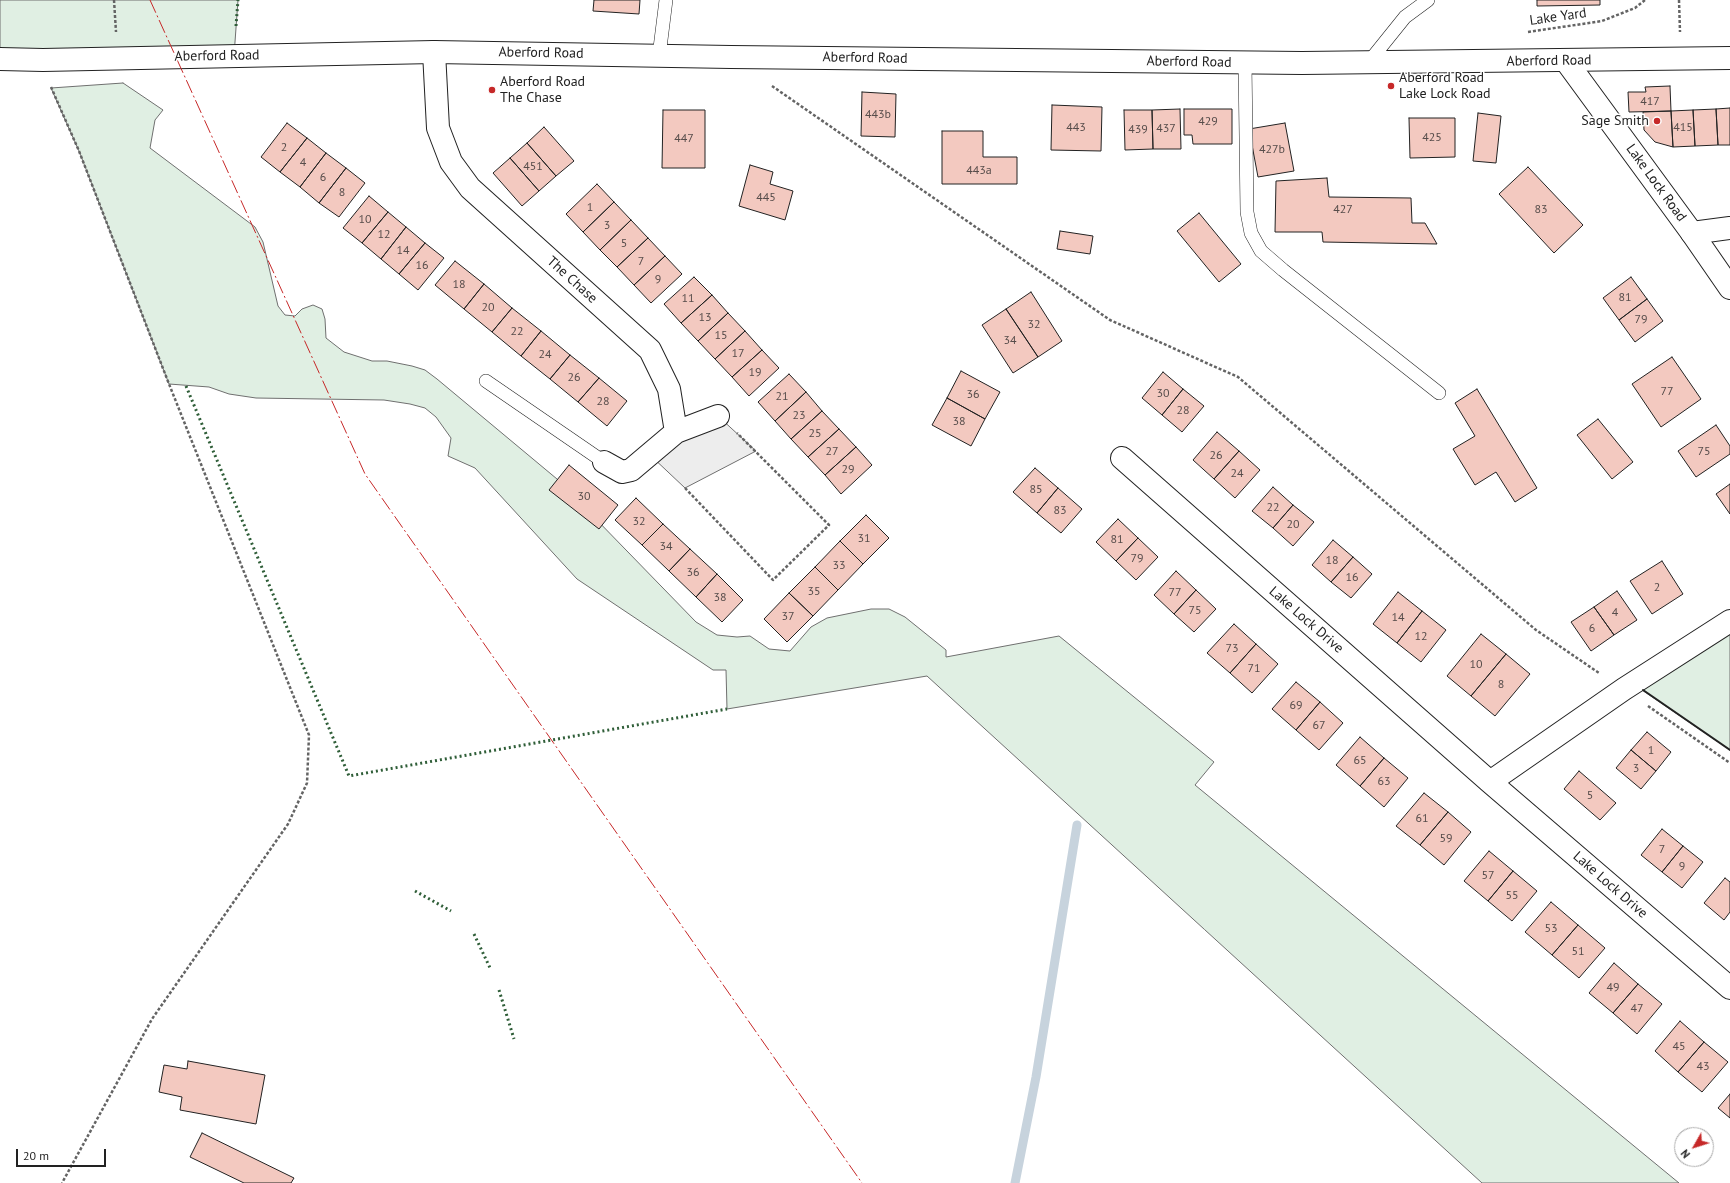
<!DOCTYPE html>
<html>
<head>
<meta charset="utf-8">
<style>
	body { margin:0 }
	#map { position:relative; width:1730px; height:1183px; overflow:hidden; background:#fff; font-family:"PT Sans",sans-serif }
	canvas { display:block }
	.north { position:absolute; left:1674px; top:1127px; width:40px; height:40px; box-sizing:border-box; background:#fff; border:1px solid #a7a7a7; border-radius:50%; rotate:231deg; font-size:11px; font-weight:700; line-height:16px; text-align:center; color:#222 }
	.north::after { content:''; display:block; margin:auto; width:14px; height:18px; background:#c62828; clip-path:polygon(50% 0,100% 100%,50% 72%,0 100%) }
	.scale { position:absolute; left:16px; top:1149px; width:90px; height:18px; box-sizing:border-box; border:2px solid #222; border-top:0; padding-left:5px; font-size:12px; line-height:14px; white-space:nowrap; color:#222; -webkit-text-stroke:3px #fff; paint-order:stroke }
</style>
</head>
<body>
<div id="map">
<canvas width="1730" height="1183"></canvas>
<div class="north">N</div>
<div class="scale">20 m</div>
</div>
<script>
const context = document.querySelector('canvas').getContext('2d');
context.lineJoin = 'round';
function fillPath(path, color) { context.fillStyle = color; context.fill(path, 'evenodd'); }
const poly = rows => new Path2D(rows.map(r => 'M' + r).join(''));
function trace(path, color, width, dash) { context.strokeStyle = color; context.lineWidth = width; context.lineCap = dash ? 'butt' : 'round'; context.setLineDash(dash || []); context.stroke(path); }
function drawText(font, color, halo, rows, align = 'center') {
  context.font = font + ' "PT Sans",sans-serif'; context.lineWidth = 3; context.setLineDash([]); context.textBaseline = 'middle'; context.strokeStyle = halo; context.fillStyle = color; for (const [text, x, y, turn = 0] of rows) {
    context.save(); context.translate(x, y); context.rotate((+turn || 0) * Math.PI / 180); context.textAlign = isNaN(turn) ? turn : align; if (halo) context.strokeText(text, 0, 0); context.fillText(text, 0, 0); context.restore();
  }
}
const green = poly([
	[0,0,238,0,234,56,0,59,0,0],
	[123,83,163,110,155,120,150,148,255,227,263,242,278,306,285,315,295,316,302,309,313,305,322,309,325,319,326,338,344,352,372,361,387,361,412,366,425,370,437,379,557,479,696,622,717,635,737,637,750,636,769,649,790,651,811,627,827,618,871,609,889,609,905,617,946,650,946,657,1059,636,1214,762,1195,785,1679,1183,1482,1183,927,676,727,709,726,670,713,670,577,579,475,468,448,456,451,438,436,417,425,408,410,404,384,400,256,398,229,394,209,387,169,384,79,151,51,88,123,83],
	[1730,633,1730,750,1642,690,1730,633]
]);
fillPath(green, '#e0efe3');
trace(green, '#6f6f6f', 1);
const parking = poly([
	[718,416,756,451,685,488,650,455,718,416]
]);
fillPath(parking, '#ededed');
trace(parking, '#6f6f6f', 1);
trace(poly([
	[1015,1183,1036,1077,1077,825]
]), '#c7d3dd', 9);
const building = poly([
	[594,0,640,0,639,14,593,11,594,0],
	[1537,0,1600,0,1600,5,1537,6,1537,0],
	[1670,86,1671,111,1629,112,1628,92,1646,92,1645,87,1670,86],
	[862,92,896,94,895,137,861,136,862,92],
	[1052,105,1102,107,1101,151,1051,150,1052,105],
	[1730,108,1730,145,1718,145,1716,109,1730,108],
	[1180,109,1181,149,1153,149,1152,110,1180,109],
	[1184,109,1232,109,1232,144,1193,144,1192,135,1184,135,1184,109],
	[1716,109,1718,145,1695,146,1693,110,1716,109],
	[663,110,705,110,705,168,662,168,663,110],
	[1124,110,1152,110,1153,149,1125,150,1124,110],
	[1693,110,1695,146,1673,147,1671,111,1693,110],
	[1671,111,1673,147,1655,142,1644,130,1643,112,1671,111],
	[1478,113,1501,116,1496,163,1473,161,1478,113],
	[1409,118,1455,118,1455,157,1410,158,1409,118],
	[287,123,307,138,280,172,261,157,287,123],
	[1285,123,1294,171,1258,177,1249,129,1285,123],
	[544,127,574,161,556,176,527,143,544,127],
	[942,131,983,131,983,157,1017,157,1017,184,942,184,942,131],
	[307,138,326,153,300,187,280,172,307,138],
	[527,143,556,176,539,191,510,158,527,143],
	[326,153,346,168,319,203,300,187,326,153],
	[510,158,539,191,522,206,493,173,510,158],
	[750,165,773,172,770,184,793,191,785,220,739,206,750,165],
	[1528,167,1583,225,1554,253,1499,194,1528,167],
	[346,168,365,183,339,217,319,203,346,168],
	[1327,178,1329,197,1411,198,1412,223,1425,223,1437,244,1323,242,1322,232,1275,232,1276,181,1327,178],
	[597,184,614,202,583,232,566,214,597,184],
	[369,196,388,212,362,243,343,228,369,196],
	[614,202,631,220,600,250,583,232,614,202],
	[388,212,406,227,381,259,362,243,388,212],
	[1199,213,1241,264,1219,282,1177,231,1199,213],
	[631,220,648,238,617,267,600,250,631,220],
	[406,227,425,243,399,274,381,259,406,227],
	[1060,231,1093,236,1090,254,1057,249,1060,231],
	[648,238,665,256,634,285,617,267,648,238],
	[425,243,444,258,418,290,399,274,425,243],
	[665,256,682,274,651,303,634,285,665,256],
	[455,261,484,284,464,309,435,285,455,261],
	[694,277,712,295,681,323,664,304,694,277],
	[1631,277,1647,299,1619,320,1603,298,1631,277],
	[484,284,512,308,492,332,464,309,484,284],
	[1031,292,1062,341,1038,357,1006,309,1031,292],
	[712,295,728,313,698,341,681,323,712,295],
	[1647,299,1663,321,1635,342,1619,320,1647,299],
	[512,308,541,331,521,356,492,332,512,308],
	[1006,309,1038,357,1013,373,982,325,1006,309],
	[728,313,745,331,715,359,698,341,728,313],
	[541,331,570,355,550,379,521,356,541,331],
	[745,331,762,350,732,377,715,359,745,331],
	[762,350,779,368,749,396,732,377,762,350],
	[570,355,599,378,578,402,550,379,570,355],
	[1672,357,1701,399,1661,427,1632,384,1672,357],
	[961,371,1000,392,985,419,947,398,961,371],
	[1163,372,1183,389,1162,415,1142,398,1163,372],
	[789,374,806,392,775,421,758,402,789,374],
	[599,378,627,401,607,426,578,402,599,378],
	[1183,389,1204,406,1182,432,1162,415,1183,389],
	[1477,389,1537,488,1515,502,1496,472,1475,485,1453,449,1475,436,1455,403,1477,389],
	[806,392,822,411,791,439,775,421,806,392],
	[947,398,985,419,971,446,932,425,947,398],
	[822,411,839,429,808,457,791,439,822,411],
	[1598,419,1633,462,1612,479,1577,435,1598,419],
	[1716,425,1730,446,1730,454,1696,477,1678,451,1716,425],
	[839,429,856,447,825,475,808,457,839,429],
	[1217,432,1239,451,1214,479,1193,460,1217,432],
	[856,447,872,465,841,494,825,475,856,447],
	[1239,451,1260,470,1235,498,1214,479,1239,451],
	[569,465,618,505,599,529,549,490,569,465],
	[1035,468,1058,488,1037,513,1013,492,1035,468],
	[1730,484,1730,514,1716,494,1730,484],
	[1273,487,1293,505,1273,528,1252,511,1273,487],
	[1058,488,1082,509,1061,533,1037,513,1058,488],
	[636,498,663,524,642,545,615,520,636,498],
	[1293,505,1314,522,1293,546,1273,528,1293,505],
	[866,515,889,538,863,564,840,541,866,515],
	[1118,519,1138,538,1116,561,1096,542,1118,519],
	[663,524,690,549,669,571,642,545,663,524],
	[1138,538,1158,557,1136,580,1116,561,1138,538],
	[1333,540,1353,557,1331,582,1312,565,1333,540],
	[840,541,863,564,838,590,815,567,840,541],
	[690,549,717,574,696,597,669,571,690,549],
	[1353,557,1372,574,1351,598,1331,582,1353,557],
	[1662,561,1683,594,1652,614,1630,581,1662,561],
	[815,567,838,590,813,616,789,593,815,567],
	[1176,571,1196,590,1174,614,1154,595,1176,571],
	[717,574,743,600,722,622,696,597,717,574],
	[1196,590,1216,609,1194,632,1174,614,1196,590],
	[1617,591,1637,620,1614,635,1594,607,1617,591],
	[1398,592,1422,611,1397,643,1373,624,1398,592],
	[789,593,813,616,787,642,764,619,789,593],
	[1594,607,1614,635,1591,651,1571,622,1594,607],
	[1422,611,1446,630,1421,662,1397,643,1422,611],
	[1234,624,1256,644,1230,673,1207,653,1234,624],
	[1481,634,1506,654,1471,696,1447,676,1481,634],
	[1256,644,1278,664,1252,693,1230,673,1256,644],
	[1506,654,1530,674,1495,716,1471,696,1506,654],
	[1296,682,1320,702,1296,730,1272,709,1296,682],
	[1320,702,1343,723,1319,750,1296,730,1320,702],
	[1647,732,1671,752,1656,771,1631,750,1647,732],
	[1360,737,1384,758,1360,786,1336,765,1360,737],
	[1631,750,1656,771,1641,789,1616,768,1631,750],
	[1384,758,1408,778,1384,807,1360,786,1384,758],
	[1579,771,1616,803,1600,820,1564,789,1579,771],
	[1424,793,1448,812,1420,845,1396,826,1424,793],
	[1448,812,1471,832,1444,865,1420,845,1448,812],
	[1662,829,1683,846,1662,872,1641,855,1662,829],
	[1683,846,1703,862,1682,888,1662,872,1683,846],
	[1489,851,1513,871,1488,901,1464,881,1489,851],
	[1513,871,1537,891,1512,921,1488,901,1513,871],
	[1725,878,1730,882,1730,912,1724,920,1704,903,1725,878],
	[1551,902,1578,925,1552,955,1525,932,1551,902],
	[1578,925,1605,948,1579,978,1552,955,1578,925],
	[1614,963,1638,984,1613,1013,1589,993,1614,963],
	[1638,984,1662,1004,1637,1034,1613,1013,1638,984],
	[1680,1021,1704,1042,1678,1072,1655,1051,1680,1021],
	[1704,1042,1728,1062,1702,1092,1678,1072,1704,1042],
	[188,1061,265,1075,256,1124,180,1110,182,1097,159,1092,164,1065,187,1069,188,1061],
	[1730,1094,1730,1118,1718,1108,1730,1094],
	[202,1133,294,1178,291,1183,244,1183,190,1157,202,1133]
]);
fillPath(building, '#f3c9c0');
trace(building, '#222', 1);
const lane = poly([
	[659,56,666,0],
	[1245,63,1247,212,1251,233,1261,251,1283,270,1439,393],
	[1368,63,1405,17,1428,0],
	[486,381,604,462]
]);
const street = poly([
	[434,52,438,128,451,162,470,188,650,350,669,389,676,432,631,470,622,472,604,462],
	[1692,233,1730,228],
	[676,432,718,416],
	[1122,458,1490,782,1730,988],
	[1490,782,1624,689,1730,621]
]);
const secondary = poly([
	[1566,61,1692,233,1730,288]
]);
const primary = poly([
	[0,59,43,60,434,52,731,57,1302,63,1730,58]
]);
trace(lane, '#222', 14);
trace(street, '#222', 24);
trace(secondary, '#222', 24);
trace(primary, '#222', 24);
trace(poly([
	[114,0,116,32],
	[1679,0,1680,32],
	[1528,32,1602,21,1635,8,1645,0],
	[772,86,1110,320,1238,377,1536,630,1599,673],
	[51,87,79,151,169,384,309,735,307,783,288,824,152,1019,62,1183],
	[685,488,773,580,829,525,737,433],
	[1648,706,1730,763]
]), '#646464', 2.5, [3, 2]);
trace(lane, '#fff', 13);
trace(street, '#fff', 22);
trace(secondary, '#fff', 22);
trace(primary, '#fff', 22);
trace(poly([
	[236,26,238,0],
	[186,386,349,776,727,709],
	[415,891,451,911],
	[474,934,491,970],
	[499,990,514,1039]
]), '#2f5e38', 3, [2, 3]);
trace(poly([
	[1643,690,1730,750]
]), '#222', 2);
trace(poly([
	[150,0,365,474,862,1183]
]), '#c62828', 1, [14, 3, 2, 3]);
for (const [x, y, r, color] of [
	[1391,86,4,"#c62828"],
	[492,90,4,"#c62828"],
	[1657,121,4,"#c62828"]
]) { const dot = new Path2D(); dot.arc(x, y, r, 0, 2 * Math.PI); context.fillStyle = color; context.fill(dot); trace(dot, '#fff', 1.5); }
drawText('12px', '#564c4a', null, [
	["417",1650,102],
	["443b",878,115],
	["429",1208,122],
	["443",1076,128],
	["415",1683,128],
	["437",1166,129],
	["439",1138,130],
	["425",1432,138],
	["447",684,139],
	["2",284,148],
	["427b",1272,150],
	["4",303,163],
	["451",533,167],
	["443a",979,171],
	["6",323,178],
	["8",342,193],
	["445",766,198],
	["1",590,208],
	["427",1343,210],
	["83",1541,210],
	["10",365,220],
	["3",607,226],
	["12",384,235],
	["5",624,244],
	["14",403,251],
	["7",641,262],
	["16",422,266],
	["9",658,280],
	["18",459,285],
	["81",1625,298],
	["11",688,299],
	["20",488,308],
	["13",705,318],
	["79",1641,320],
	["32",1034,325],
	["22",517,332],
	["15",721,336],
	["34",1010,341],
	["17",738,354],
	["24",545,355],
	["19",755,373],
	["26",574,378],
	["77",1667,392],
	["30",1163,394],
	["36",973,395],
	["21",782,397],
	["28",603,402],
	["28",1183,411],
	["23",799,416],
	["38",959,422],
	["25",815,434],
	["27",832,452],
	["75",1704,452],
	["26",1216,456],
	["29",848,470],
	["24",1237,474],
	["85",1036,490],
	["30",584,497],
	["22",1273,508],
	["83",1060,511],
	["32",639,522],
	["20",1293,525],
	["31",864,539],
	["81",1117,540],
	["34",666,547],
	["79",1137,559],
	["18",1332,561],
	["33",839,566],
	["36",693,573],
	["16",1352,578],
	["2",1657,588],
	["35",814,592],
	["77",1175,593],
	["38",720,598],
	["75",1195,611],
	["4",1615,613],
	["37",788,617],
	["14",1398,618],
	["6",1592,629],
	["12",1421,637],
	["73",1232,649],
	["10",1476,665],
	["71",1254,669],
	["8",1501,685],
	["69",1296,706],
	["67",1319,726],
	["1",1651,751],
	["65",1360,761],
	["3",1636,769],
	["63",1384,782],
	["5",1590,796],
	["61",1422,819],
	["59",1446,839],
	["7",1662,850],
	["9",1682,867],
	["57",1488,876],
	["55",1512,896],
	["53",1551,929],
	["51",1578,952],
	["49",1613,988],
	["47",1637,1009],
	["45",1679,1047],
	["43",1703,1067]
]);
drawText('14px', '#222', '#fff', [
	["Lake Yard",1558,17,-8],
	["Aberford Road",541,53,1],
	["Aberford Road",217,56,-1],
	["Aberford Road",865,58,1],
	["Aberford Road",1549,61,-1],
	["Aberford Road",1189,62,1],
	["Lake Lock Road",1656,183,54],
	["The Chase",572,280,42],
	["Lake Lock Drive",1306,620,41],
	["Lake Lock Drive",1610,885,41]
]);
drawText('14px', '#222', '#fff', [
	["Aberford Road",1399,78],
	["Lake Lock Road",1399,94],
	["Aberford Road",500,82],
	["The Chase",500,98],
	["Sage Smith",1649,121,"right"]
], 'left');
</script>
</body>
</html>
